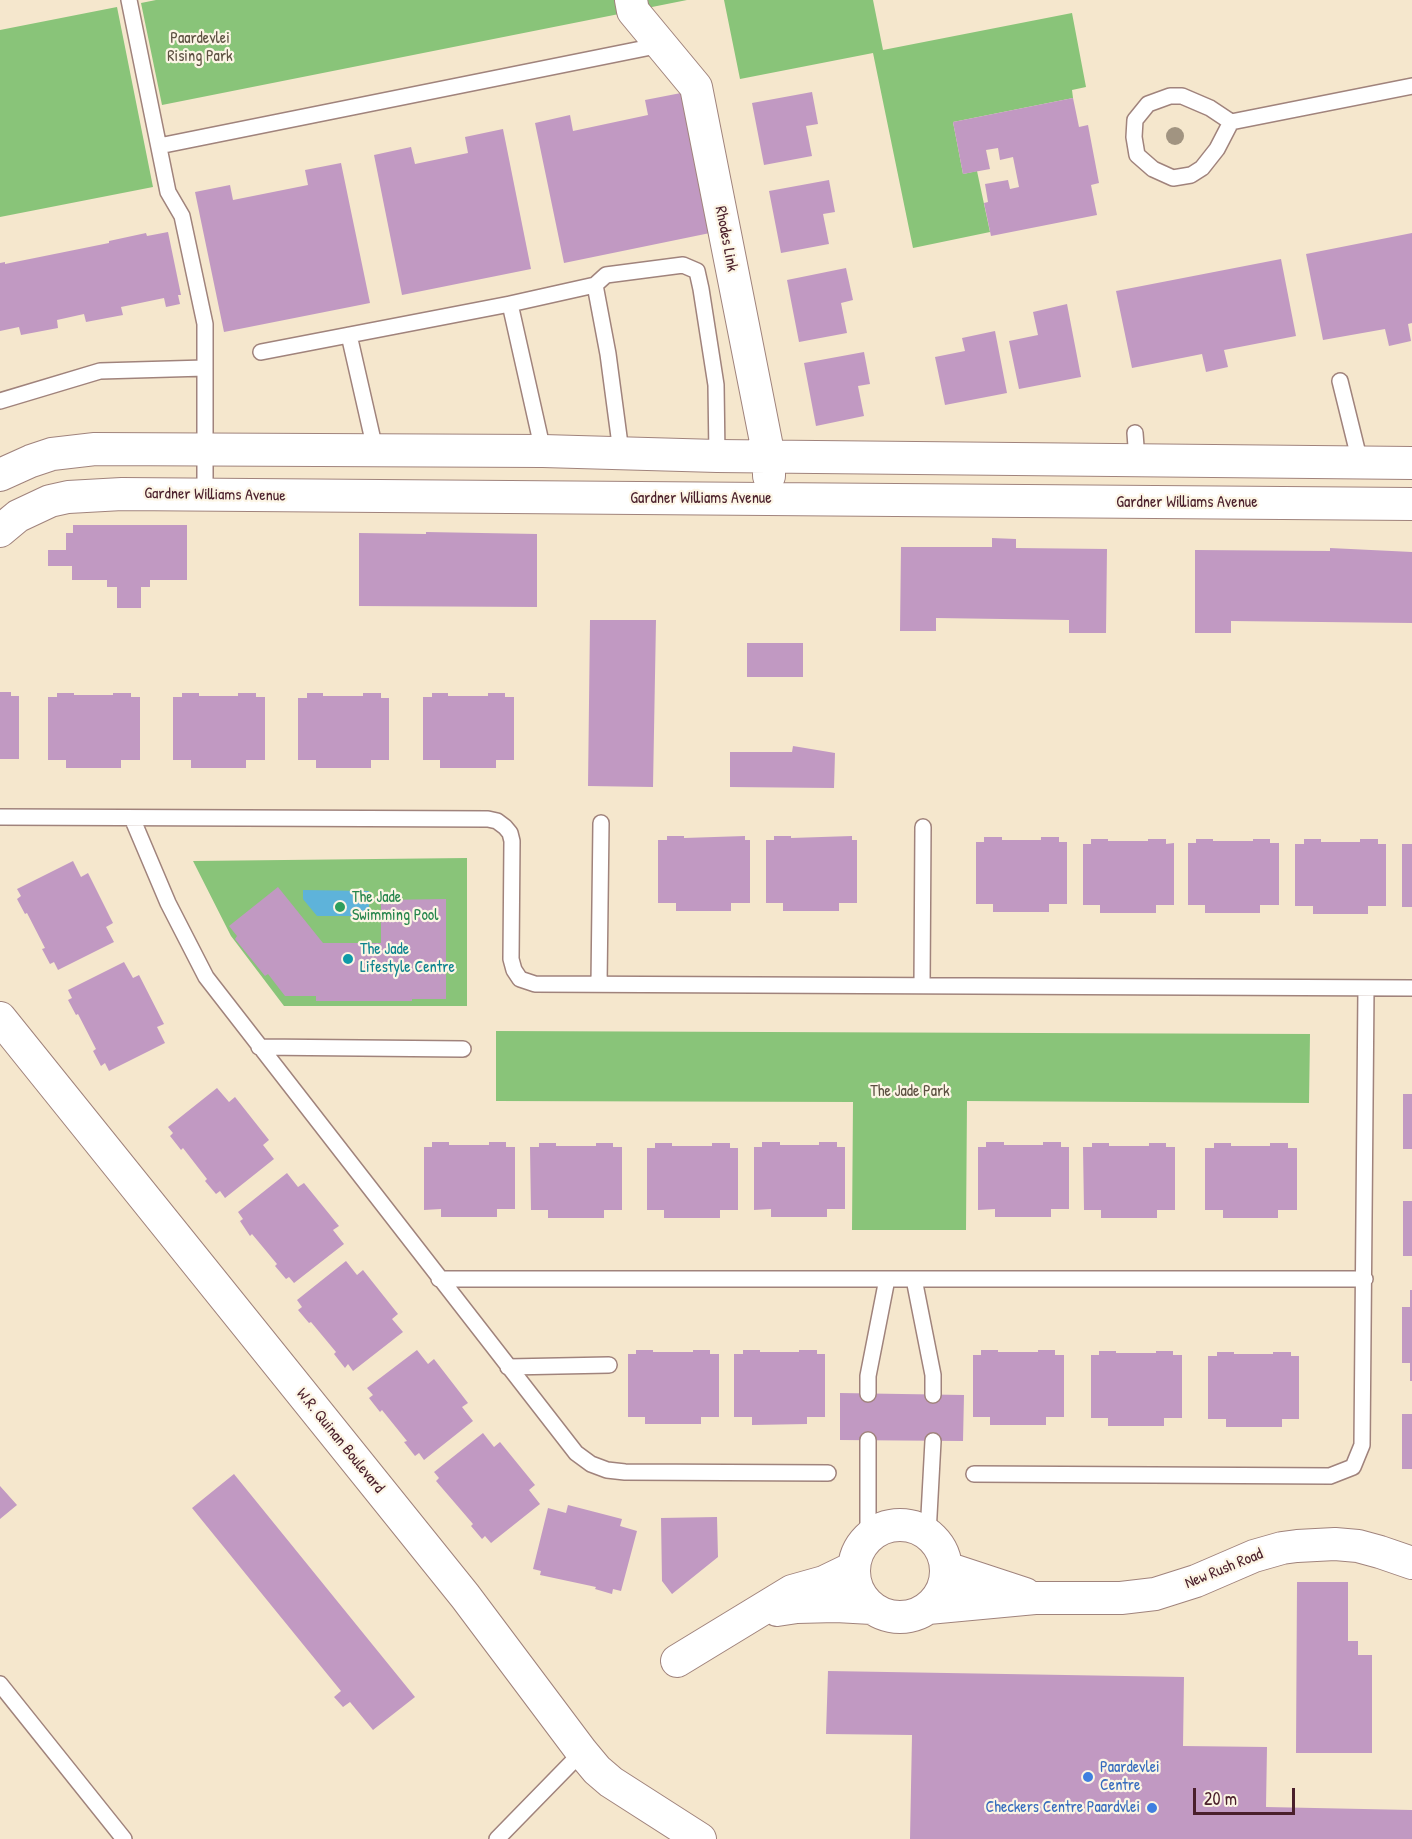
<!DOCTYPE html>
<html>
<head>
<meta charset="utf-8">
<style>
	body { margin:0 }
	#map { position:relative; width:1412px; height:1839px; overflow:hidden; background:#f5e7cd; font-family:"Patrick Hand",sans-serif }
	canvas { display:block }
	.scale { position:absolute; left:1193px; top:1788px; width:102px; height:27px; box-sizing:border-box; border:3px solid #4a1f2b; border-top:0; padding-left:8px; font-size:18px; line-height:21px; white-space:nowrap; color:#4a1f2b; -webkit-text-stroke:4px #fcf5e5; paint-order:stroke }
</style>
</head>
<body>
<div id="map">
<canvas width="1412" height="1839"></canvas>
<div class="scale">20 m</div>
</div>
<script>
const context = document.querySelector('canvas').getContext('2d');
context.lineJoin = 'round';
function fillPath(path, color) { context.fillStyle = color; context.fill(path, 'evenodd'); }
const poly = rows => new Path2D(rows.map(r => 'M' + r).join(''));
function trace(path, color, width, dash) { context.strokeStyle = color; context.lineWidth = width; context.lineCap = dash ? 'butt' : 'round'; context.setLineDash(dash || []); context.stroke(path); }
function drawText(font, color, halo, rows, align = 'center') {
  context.font = font + ' "Patrick Hand",sans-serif'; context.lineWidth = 4.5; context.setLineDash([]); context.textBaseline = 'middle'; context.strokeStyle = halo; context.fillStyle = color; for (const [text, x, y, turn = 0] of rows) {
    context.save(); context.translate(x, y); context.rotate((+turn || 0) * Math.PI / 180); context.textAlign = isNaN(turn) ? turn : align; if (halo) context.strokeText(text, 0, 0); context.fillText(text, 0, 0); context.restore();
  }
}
fillPath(poly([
	[156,0,616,0,619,14,162,105,141,3],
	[646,0,687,0,647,8],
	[724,0,873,0,883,50,1072,13,1086,87,1072,90,1073,98,953,122,963,174,977,171,990,232,913,248,873,53,740,79],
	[117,7,153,187,0,217,0,30],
	[467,858,467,1006,284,1006,231,936,193,861],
	[496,1031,1310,1034,1309,1103,967,1101,966,1230,852,1230,853,1102,496,1101]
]), '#89c479');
fillPath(poly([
	[303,890,369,891,369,916,317,916,303,899]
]), '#5eb3da');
fillPath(poly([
	[812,92,818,124,806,126,812,156,764,165,752,103],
	[681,93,710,233,564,263,535,123,570,115,573,131,648,115,645,100],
	[1073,98,1079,127,1088,125,1099,183,1091,185,1097,215,991,236,984,203,988,202,985,184,1008,180,1010,189,1019,187,1013,157,1000,160,998,148,986,150,990,169,963,174,953,122],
	[503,129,531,269,402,295,374,155,411,147,415,164,468,153,465,137],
	[341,163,370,303,224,332,195,192,230,185,233,200,308,185,305,170],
	[829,180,835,212,823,214,829,244,781,253,769,191],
	[168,232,181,295,178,295,180,304,166,307,164,298,121,307,123,315,86,322,84,314,57,320,58,328,21,335,19,327,0,331,0,263,5,262,5,264,109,243,109,241,146,233,147,236],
	[1412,233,1412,323,1408,324,1411,341,1389,346,1385,329,1323,340,1306,254],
	[1281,259,1296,336,1224,350,1228,367,1206,372,1202,354,1132,368,1116,291],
	[846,268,853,300,841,303,847,333,799,342,787,280],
	[1067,304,1081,377,1019,389,1009,341,1038,335,1033,312],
	[995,331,1007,393,945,405,935,357,965,351,962,338],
	[864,352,870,384,858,386,864,416,816,426,804,363],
	[73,525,187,525,187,580,150,580,150,587,141,587,141,608,117,608,117,587,107,587,107,580,72,580,72,566,48,566,48,550,66,550,66,533,73,533],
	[426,532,537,534,537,607,359,606,359,533,426,534],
	[992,538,1016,539,1016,548,1107,549,1106,633,1069,633,1069,620,936,618,936,631,900,631,901,547,992,547],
	[1330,548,1412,552,1412,623,1231,621,1231,633,1195,633,1195,550,1330,551],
	[590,620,656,620,653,787,588,786],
	[747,643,803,643,803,677,747,677],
	[0,692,11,692,11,696,19,696,19,759,0,759],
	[57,693,74,693,74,695,113,695,113,693,131,693,131,697,140,697,140,760,121,760,121,768,66,768,66,760,48,760,48,697,57,697],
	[182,693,199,693,199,696,238,696,238,693,256,693,256,697,265,697,265,760,246,760,246,768,191,768,191,760,173,760,173,697,182,697],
	[307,693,323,693,323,696,363,696,363,693,381,693,381,698,389,698,389,760,371,760,371,768,316,768,316,760,298,760,298,698,307,698],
	[432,693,448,693,448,696,488,696,488,693,505,693,505,697,514,697,514,760,496,760,496,768,440,768,440,760,423,760,423,697,432,697],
	[793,746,835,753,834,788,730,787,730,752,792,752],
	[667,836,684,836,684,838,745,836,745,840,750,840,750,903,731,903,731,911,676,911,676,903,658,903,658,840,667,840],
	[774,836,791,836,791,838,852,836,852,840,857,840,857,903,839,903,839,911,783,911,783,903,766,903,766,840,774,840],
	[984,837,1002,837,1002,840,1041,840,1041,837,1059,837,1059,842,1067,842,1067,904,1049,904,1049,912,993,912,993,904,976,904,976,842,984,842],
	[1091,839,1108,839,1108,841,1148,841,1148,839,1166,839,1166,844,1174,843,1174,905,1156,905,1156,913,1100,913,1100,905,1083,905,1083,844,1091,844],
	[1196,839,1213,839,1213,841,1253,841,1253,839,1270,839,1270,843,1279,843,1279,905,1260,905,1260,913,1205,913,1205,905,1188,905,1188,843,1196,843],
	[1304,839,1321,839,1321,842,1360,842,1360,839,1378,839,1378,844,1386,844,1386,906,1368,906,1368,914,1313,914,1313,906,1295,906,1295,844,1304,844],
	[1402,844,1412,844,1412,907,1402,907],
	[73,861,81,877,88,873,113,923,106,927,114,942,58,970,54,962,50,964,42,949,45,948,27,913,25,914,17,899,21,896,17,889],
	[278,887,323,943,381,943,381,900,446,899,446,999,412,999,412,1001,316,1001,316,996,285,996,268,974,265,976,235,939,237,936,229,926],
	[124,962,133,978,139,975,164,1024,157,1027,165,1043,109,1071,105,1063,101,1066,93,1051,96,1049,78,1014,76,1015,68,1000,72,998,68,990],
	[217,1088,229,1102,235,1097,269,1140,263,1145,274,1159,225,1198,220,1191,216,1194,205,1181,207,1179,183,1148,181,1150,170,1136,173,1133,168,1127],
	[1403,1094,1412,1094,1412,1149,1403,1149],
	[432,1142,449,1142,449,1145,489,1145,489,1142,506,1142,506,1147,515,1147,515,1209,497,1209,497,1217,441,1217,441,1209,424,1210,424,1147,432,1147],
	[762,1142,780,1142,780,1145,819,1145,819,1142,837,1142,837,1147,845,1147,845,1209,827,1209,827,1217,771,1217,771,1209,754,1210,754,1147,762,1147],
	[986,1142,1004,1142,1004,1145,1043,1145,1043,1142,1061,1142,1061,1147,1069,1147,1069,1209,1051,1209,1051,1217,995,1217,995,1209,978,1210,978,1147,986,1147],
	[539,1143,556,1143,556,1146,596,1146,596,1143,613,1143,613,1147,622,1147,622,1210,604,1210,604,1218,548,1218,548,1210,531,1210,530,1147,539,1147],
	[655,1143,672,1143,672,1146,712,1146,712,1143,730,1143,730,1148,738,1148,738,1210,720,1210,720,1218,664,1218,664,1210,647,1210,647,1148,655,1148],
	[1092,1143,1109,1143,1109,1146,1149,1146,1149,1143,1166,1143,1166,1147,1175,1147,1175,1210,1157,1210,1157,1218,1101,1218,1101,1210,1084,1210,1083,1147,1092,1147],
	[1214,1143,1231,1143,1231,1146,1270,1146,1270,1143,1288,1143,1288,1148,1297,1148,1297,1210,1278,1210,1278,1218,1223,1218,1223,1210,1205,1210,1205,1148,1214,1148],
	[287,1173,298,1187,304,1183,339,1226,333,1230,344,1244,294,1283,289,1277,286,1279,275,1266,277,1264,252,1234,250,1236,240,1221,243,1219,238,1212],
	[1403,1201,1412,1201,1412,1256,1403,1256],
	[346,1261,357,1275,363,1270,398,1314,392,1319,403,1332,353,1371,348,1364,345,1368,334,1354,336,1352,311,1322,309,1323,298,1310,302,1307,297,1300],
	[1410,1290,1412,1290,1412,1381,1410,1381,1410,1363,1402,1363,1402,1307,1410,1307],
	[417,1350,428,1364,434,1359,468,1403,462,1407,473,1421,424,1460,419,1453,415,1456,404,1442,407,1441,382,1410,380,1412,369,1398,373,1395,367,1388],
	[636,1350,653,1350,653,1352,693,1352,693,1350,710,1350,710,1354,719,1354,719,1417,701,1417,701,1424,645,1424,645,1417,628,1417,628,1354,636,1354],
	[743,1350,760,1350,760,1352,799,1352,799,1350,817,1350,817,1354,825,1354,825,1417,807,1417,807,1424,752,1425,752,1417,734,1417,734,1354,743,1354],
	[981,1350,998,1350,998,1352,1038,1352,1038,1350,1055,1350,1055,1355,1064,1355,1064,1417,1046,1417,1046,1425,990,1425,990,1417,973,1417,973,1355,981,1355],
	[1099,1351,1116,1351,1116,1353,1156,1353,1156,1351,1173,1351,1173,1355,1182,1355,1182,1418,1164,1418,1164,1426,1108,1426,1108,1418,1091,1418,1091,1355,1099,1355],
	[1217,1352,1234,1352,1234,1354,1273,1354,1273,1352,1291,1352,1291,1356,1299,1356,1299,1419,1282,1419,1282,1427,1226,1427,1226,1419,1208,1419,1208,1356,1217,1356],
	[840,1393,964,1395,963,1441,840,1440],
	[1402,1414,1412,1414,1412,1469,1402,1469],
	[483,1433,494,1447,500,1442,535,1485,529,1490,540,1504,491,1543,485,1536,482,1539,471,1526,473,1524,436,1481,439,1478,434,1472],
	[234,1474,415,1697,373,1730,350,1702,343,1707,334,1697,341,1691,192,1508],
	[0,1486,17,1505,0,1519],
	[568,1505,622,1519,620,1526,637,1531,621,1591,613,1589,612,1594,595,1589,596,1587,540,1575,541,1571,533,1569,548,1508,566,1513],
	[717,1517,718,1557,672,1594,662,1581,661,1518],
	[1297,1582,1348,1582,1348,1641,1358,1641,1358,1655,1372,1655,1372,1753,1296,1753],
	[828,1671,1184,1677,1183,1746,1267,1747,1266,1807,1412,1810,1412,1839,910,1839,912,1735,826,1734]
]), '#c199c2');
const service = poly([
	[129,0,168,192,182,216,205,324,205,495],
	[1231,122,1217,149,1202,168,1191,175,1173,178,1153,169,1137,155,1134,137,1135,120,1148,104,1170,96,1182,96,1210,108,1231,122,1412,86],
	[159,146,661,45],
	[510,304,543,451],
	[349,335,375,449],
	[261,352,510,304,595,285],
	[1340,381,1360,462],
	[0,401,100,371,205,368],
	[1135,433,1137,460],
	[621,452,608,354,595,285,606,275,683,265,697,271,701,289,716,385,717,456],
	[0,817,488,819,497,821,505,827,510,833,512,841,511,959,514,970,520,979,535,984,1412,988],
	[132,818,168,903,206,977,576,1453,591,1464,607,1470,625,1472,828,1473],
	[599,984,601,823],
	[922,985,923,827],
	[259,1047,463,1049],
	[439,1279,1365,1279],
	[914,1279,933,1375,933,1395],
	[508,1367,609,1365],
	[868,1394,868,1376,887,1279],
	[868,1440,868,1536],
	[974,1474,1330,1476,1353,1467,1362,1445,1366,988],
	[928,1534,933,1441],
	[0,1684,124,1839],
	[497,1839,582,1752]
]);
const minor = poly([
	[631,0,633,11,696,87,769,457,769,476],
	[0,475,31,461,52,454,95,449,543,451,717,456,1412,463],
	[0,531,18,516,50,501,68,497,122,494,1412,504],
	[0,1018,465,1596,582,1752,597,1770,611,1782,700,1839],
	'854 1571a46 46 0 1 1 92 0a46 46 0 1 1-92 0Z',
	[946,1568,1025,1594],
	[928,1608,1035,1598,1121,1598,1155,1594,1196,1581,1254,1556,1282,1548,1297,1546,1335,1544,1358,1546,1380,1552,1412,1563],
	[777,1610,797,1607,836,1606,872,1608],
	[677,1661,792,1591,824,1582,853,1568]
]);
trace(service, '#a0837c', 18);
trace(minor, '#a0837c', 34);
trace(service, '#fff', 15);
trace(minor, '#fff', 32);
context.fillStyle = '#a19481';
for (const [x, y] of [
	[1175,136]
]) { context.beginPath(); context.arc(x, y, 9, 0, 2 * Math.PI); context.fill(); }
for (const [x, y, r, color] of [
	[340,907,6,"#2e9e5b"],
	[348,959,6,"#0f9aa8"],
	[1088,1777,6,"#3f7fe0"],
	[1152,1808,6,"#3f7fe0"]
]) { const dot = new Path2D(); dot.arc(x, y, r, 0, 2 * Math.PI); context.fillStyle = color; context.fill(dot); trace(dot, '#fcf5e5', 2); }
drawText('16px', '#5d5142', '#fcf5e5', [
	["Paardevlei",200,39],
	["Rising Park",200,57],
	["The Jade Park",910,1092]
]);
drawText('16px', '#4a1f2b', '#fcf5e5', [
	["Rhodes Link",726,239,79],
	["Gardner Williams Avenue",215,495,1],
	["Gardner Williams Avenue",701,499],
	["Gardner Williams Avenue",1187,503],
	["W.R. Quinan Boulevard",340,1441,51],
	["New Rush Road",1224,1569,-22]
]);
drawText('16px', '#27864d', '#fcf5e5', [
	["The Jade",352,898],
	["Swimming Pool",352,916]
], 'left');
drawText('16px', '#0d838f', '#fcf5e5', [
	["The Jade",360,950],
	["Lifestyle Centre",360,968]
], 'left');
drawText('16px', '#366cbe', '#fcf5e5', [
	["Paardevlei",1100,1768],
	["Centre",1100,1786],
	["Checkers Centre Paardvlei",1140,1808,"right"]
], 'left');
</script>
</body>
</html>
